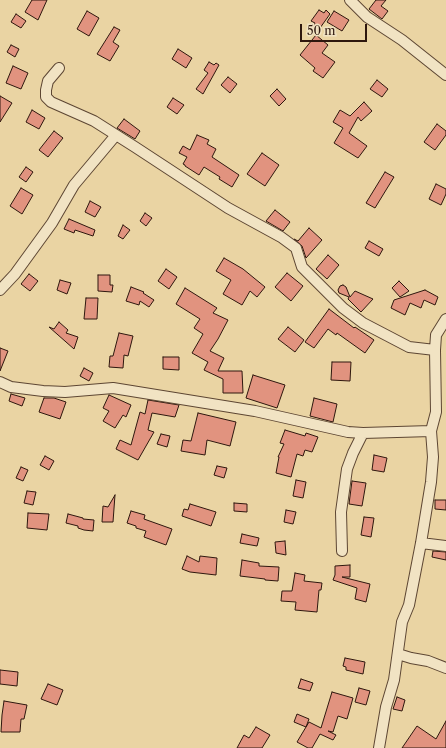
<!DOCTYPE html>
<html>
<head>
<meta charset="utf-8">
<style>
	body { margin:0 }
	#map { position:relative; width:446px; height:748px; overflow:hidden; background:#ead4a3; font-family:"Libre Caslon Text",serif }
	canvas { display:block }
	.scale { position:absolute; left:300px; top:24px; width:67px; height:18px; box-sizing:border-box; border:2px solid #2e170e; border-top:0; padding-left:5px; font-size:12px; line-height:14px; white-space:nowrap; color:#2e170e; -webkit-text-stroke:3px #f1e3c3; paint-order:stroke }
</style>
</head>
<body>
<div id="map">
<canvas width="446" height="748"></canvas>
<div class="scale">50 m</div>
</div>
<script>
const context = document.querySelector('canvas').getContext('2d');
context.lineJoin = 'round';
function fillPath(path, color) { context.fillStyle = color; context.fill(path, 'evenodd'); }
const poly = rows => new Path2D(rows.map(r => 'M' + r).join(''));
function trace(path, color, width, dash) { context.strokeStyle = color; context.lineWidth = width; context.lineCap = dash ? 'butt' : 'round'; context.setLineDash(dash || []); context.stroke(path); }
const building = poly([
	[32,0,47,0,38,20,25,12,32,0],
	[376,0,386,0,381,6,388,11,382,19,369,9,376,0],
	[319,10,324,13,326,10,330,14,315,35,310,30,315,23,311,21,319,10],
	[87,11,99,18,89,36,77,29,87,11],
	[334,11,349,20,342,31,327,22,334,11],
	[16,14,26,21,21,28,11,22,16,14],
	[114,27,120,30,113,42,119,46,110,61,97,54,114,27],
	[316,35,328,45,322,53,335,62,323,78,313,71,315,68,300,55,316,35],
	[11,45,19,49,15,57,7,52,11,45],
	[178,49,192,58,186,68,172,59,178,49],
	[209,62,214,65,216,63,219,65,203,94,196,89,208,73,204,70,209,62],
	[13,66,28,73,21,89,6,83,13,66],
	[228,77,237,84,230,93,221,85,228,77],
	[377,80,388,89,382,97,370,89,377,80],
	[277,89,286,99,279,106,270,96,277,89],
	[0,96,12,103,0,122,0,96],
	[173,98,184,105,177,114,167,107,173,98],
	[364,102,372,111,361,121,358,117,349,133,367,146,358,158,334,143,343,128,333,122,340,110,350,116,364,102],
	[32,110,45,118,39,129,26,122,32,110],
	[124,119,140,131,135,139,117,128,124,119],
	[437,124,446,131,446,135,435,150,424,142,437,124],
	[54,131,63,138,48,157,39,150,54,131],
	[197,135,209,140,207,144,216,149,212,157,239,175,232,187,219,179,220,177,204,167,199,175,185,166,185,165,183,164,187,157,179,153,183,146,190,150,197,135],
	[262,153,279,165,265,186,247,174,262,153],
	[26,167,33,172,26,182,19,177,26,167],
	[385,172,394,177,375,208,366,203,385,172],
	[436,184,446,189,446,194,441,205,429,199,436,184],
	[21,188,33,195,22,214,10,206,21,188],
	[90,201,101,207,95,217,85,212,90,201],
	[275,210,290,222,283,231,266,221,275,210],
	[145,213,152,218,146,226,140,221,145,213],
	[69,219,95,230,93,236,75,230,74,233,64,229,69,219],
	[123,225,130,230,123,239,118,236,123,225],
	[309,228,322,240,306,258,302,246,294,239,298,241,309,228],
	[369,241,383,249,379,256,365,248,369,241],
	[328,255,339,265,327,279,316,269,328,255],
	[224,258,243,269,265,287,257,297,250,291,242,305,223,294,231,280,216,271,224,258],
	[166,269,177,277,169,289,158,281,166,269],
	[287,273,303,286,291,301,275,287,287,273],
	[29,274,38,281,30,291,21,284,29,274],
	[98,275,110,275,110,285,113,285,112,292,98,291,98,275],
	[60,280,71,283,67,294,57,290,60,280],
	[399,281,409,291,400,297,392,288,399,281],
	[343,285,346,287,350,297,355,291,373,299,361,312,348,299,349,297,339,293,338,290,340,286,343,285],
	[131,287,144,292,143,293,154,300,149,307,140,301,139,305,126,301,131,287],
	[185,288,217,308,213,313,228,320,218,339,210,351,224,358,218,371,242,371,243,393,223,393,223,379,204,370,208,362,192,353,203,334,194,328,200,319,176,304,185,288],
	[425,290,438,297,435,305,424,300,421,308,410,303,405,315,391,308,394,300,425,290],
	[86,298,98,298,97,319,84,319,86,298],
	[329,309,354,328,355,327,374,340,365,353,337,333,336,335,328,329,314,348,305,342,329,309],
	[59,322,68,330,66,333,78,337,74,349,49,327,54,329,59,322],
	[288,327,304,340,295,352,278,339,288,327],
	[119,333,133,336,128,356,124,355,123,368,109,367,110,356,113,356,119,333],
	[0,348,8,351,0,371,0,348],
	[163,357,179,357,179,370,163,369,163,357],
	[332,362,351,362,350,381,331,380,332,362],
	[84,368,93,373,89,381,80,376,84,368],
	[253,375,285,385,277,408,246,398,253,375],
	[11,394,25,398,22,406,9,401,11,394],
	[109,395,131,405,126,417,123,415,115,428,103,421,109,411,103,408,109,395],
	[44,398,54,398,66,402,60,419,39,412,44,398],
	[314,398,337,404,333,422,310,416,314,398],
	[148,400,179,405,175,417,152,413,148,430,154,432,138,460,116,449,120,440,131,445,140,412,145,414,148,400],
	[198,413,236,422,230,446,207,440,205,455,181,451,183,440,191,441,198,413],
	[285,430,305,436,306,433,318,437,312,452,305,450,303,456,297,454,291,477,276,473,279,457,278,457,284,444,280,443,285,430],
	[161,434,170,436,167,447,157,444,161,434],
	[374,455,387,458,384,472,372,470,374,455],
	[45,456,54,461,49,470,40,465,45,456],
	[217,466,227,468,224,478,214,475,217,466],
	[21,467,28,470,23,481,16,478,21,467],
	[296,480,306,482,303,498,293,496,296,480],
	[352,481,366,483,362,506,349,504,352,481],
	[27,491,36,492,33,505,24,503,27,491],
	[115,495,113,522,102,522,103,506,108,507,115,495],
	[435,500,446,500,446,510,435,509,435,500],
	[234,503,247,504,247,512,234,511,234,503],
	[190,504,216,512,211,526,182,516,184,509,188,510,190,504],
	[286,510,296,512,293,524,284,522,286,510],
	[131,511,145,515,144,519,172,529,166,545,144,537,146,531,136,528,136,526,127,523,131,511],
	[28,513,49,514,47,530,27,528,28,513],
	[68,514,83,518,83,519,94,520,93,531,84,530,78,528,78,526,66,523,68,514],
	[364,517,374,518,371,537,361,535,364,517],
	[242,534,259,538,257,546,240,543,242,534],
	[285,541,286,555,276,553,275,542,285,541],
	[433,551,446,552,446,560,432,557,433,551],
	[187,556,199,562,200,556,217,558,216,575,190,572,182,569,187,556],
	[242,560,259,563,259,566,279,567,278,581,265,580,265,579,240,576,242,560],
	[350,565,350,577,342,577,370,584,366,602,355,599,357,588,333,580,335,575,335,566,350,565],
	[295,573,305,575,304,581,322,583,321,590,319,590,317,612,295,610,296,602,281,601,282,591,292,591,295,573],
	[345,658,365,662,363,674,346,670,346,667,343,666,345,658],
	[0,670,18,672,17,686,0,684,0,670],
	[301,679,313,683,310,691,298,688,301,679],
	[48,684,63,690,57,705,41,699,48,684],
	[359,688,370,691,366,705,355,702,359,688],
	[332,692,353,698,347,719,338,716,333,732,328,731,336,735,333,740,320,734,312,748,308,748,297,742,306,727,294,722,297,714,309,719,306,727,309,722,321,728,332,692],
	[397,697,405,700,402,711,393,709,397,697],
	[4,701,27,705,24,719,21,719,20,732,1,732,2,715,4,701],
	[446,721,446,748,402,748,417,726,436,739,446,721],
	[256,727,270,735,262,748,237,748,244,735,249,738,256,727]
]);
fillPath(building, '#e1937f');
trace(building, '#2e170e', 1);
const minor = poly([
	[350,0,367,17,402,40,446,75],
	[59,68,48,81,46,90,46,97,51,102,94,121,135,147,228,208,281,237,296,248,302,267,343,308,363,323,409,347,435,350],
	[0,290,15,274,52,223,74,185,116,135],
	[0,382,11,387,43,391,65,392,113,388,255,411,348,432,363,433,431,431],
	[421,543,446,546],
	[342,551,341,512,347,469,353,453,363,433],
	[398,654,411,658,428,661,446,668],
	[379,748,386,707,394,680,402,622,409,605,421,543,431,482,433,457,431,431,436,412,435,350,436,335,446,319]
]);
trace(minor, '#5d4633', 12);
trace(minor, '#f1e3c3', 10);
</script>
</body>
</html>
